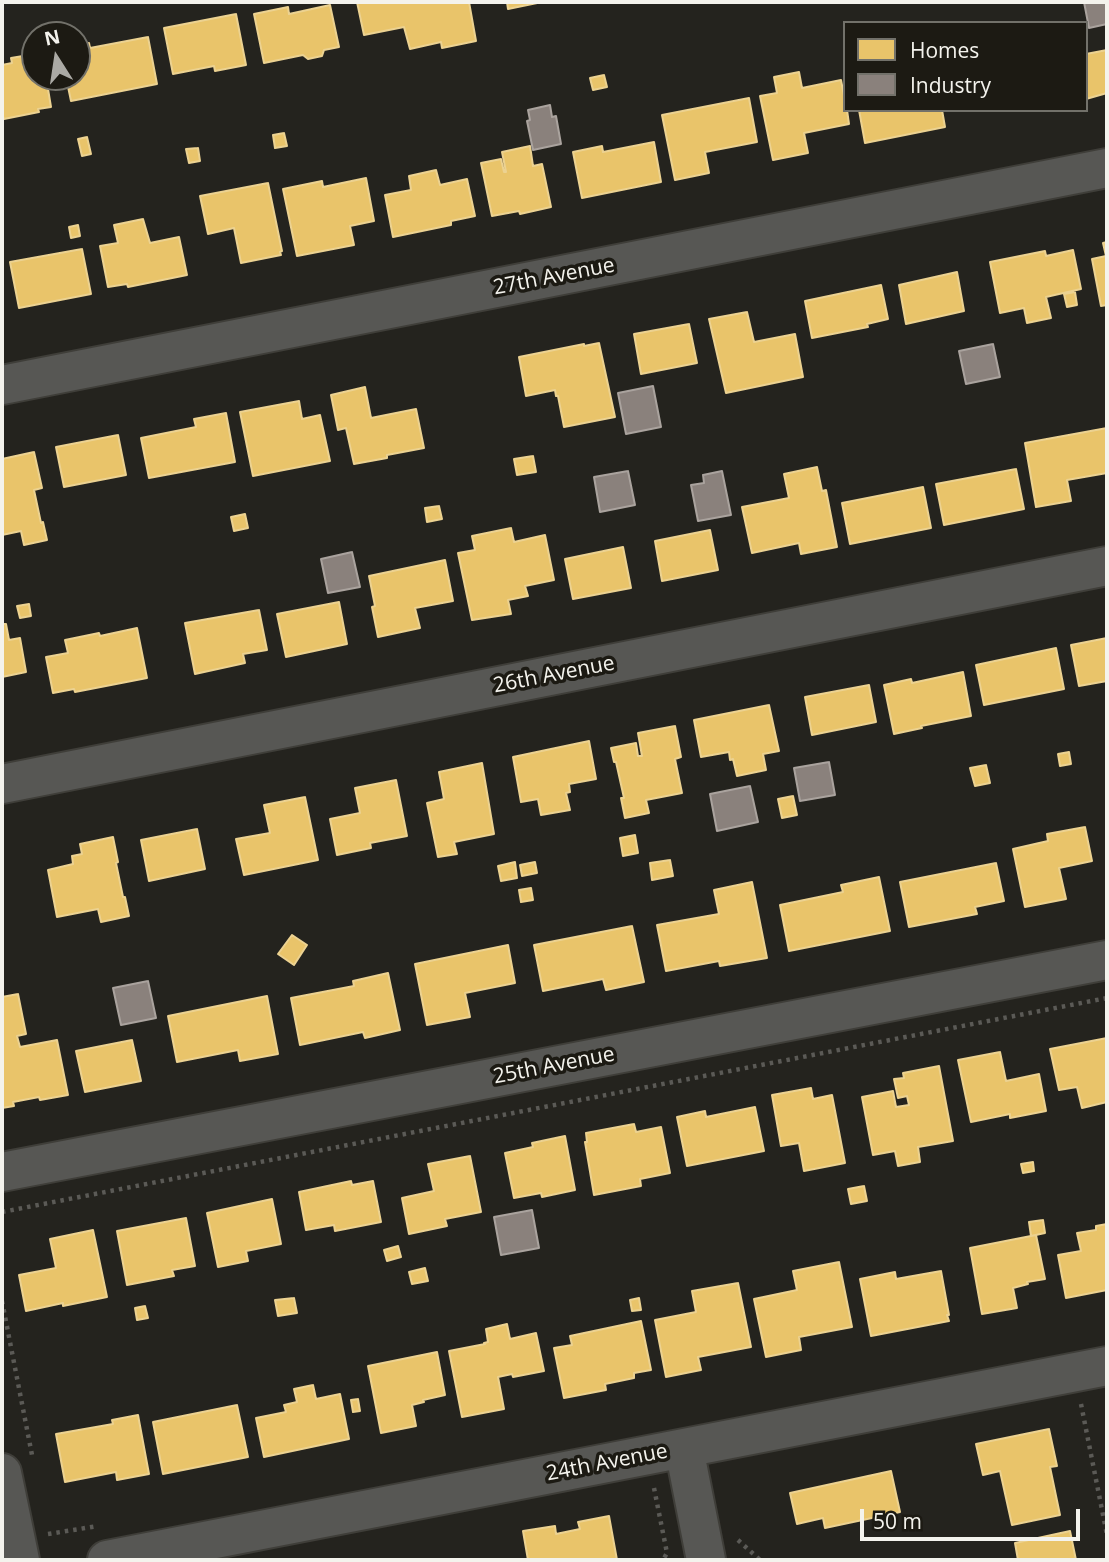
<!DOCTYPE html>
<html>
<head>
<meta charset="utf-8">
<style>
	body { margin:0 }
	#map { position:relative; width:1109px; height:1562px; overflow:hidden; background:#24231e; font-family:"Open Sans",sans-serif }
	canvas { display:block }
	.frame { position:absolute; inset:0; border:4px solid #f4f3ed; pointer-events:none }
	.legend { position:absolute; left:843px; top:21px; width:245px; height:91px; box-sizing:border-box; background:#1c1a13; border:2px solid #72716a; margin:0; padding:9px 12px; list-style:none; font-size:21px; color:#f4f3ed }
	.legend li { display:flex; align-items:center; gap:14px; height:35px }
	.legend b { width:35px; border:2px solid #72716a }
	.north { position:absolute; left:21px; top:21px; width:70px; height:70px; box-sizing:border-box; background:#1c1a13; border:2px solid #72716a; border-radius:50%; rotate:348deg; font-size:19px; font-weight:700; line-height:28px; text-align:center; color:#f4f3ed }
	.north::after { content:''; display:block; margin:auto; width:24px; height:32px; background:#abaaa5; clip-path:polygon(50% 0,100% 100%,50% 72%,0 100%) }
	.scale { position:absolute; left:860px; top:1509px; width:220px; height:32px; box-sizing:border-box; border:4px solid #f4f3ed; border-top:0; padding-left:9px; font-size:21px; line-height:24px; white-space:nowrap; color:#f4f3ed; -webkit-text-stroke:5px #1c1a13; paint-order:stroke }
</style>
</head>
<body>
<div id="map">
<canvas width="1109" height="1562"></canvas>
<div class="frame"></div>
<ul class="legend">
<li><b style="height:19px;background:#e9c46a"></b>Homes</li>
<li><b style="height:19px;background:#8a817c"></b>Industry</li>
</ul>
<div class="north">N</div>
<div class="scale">50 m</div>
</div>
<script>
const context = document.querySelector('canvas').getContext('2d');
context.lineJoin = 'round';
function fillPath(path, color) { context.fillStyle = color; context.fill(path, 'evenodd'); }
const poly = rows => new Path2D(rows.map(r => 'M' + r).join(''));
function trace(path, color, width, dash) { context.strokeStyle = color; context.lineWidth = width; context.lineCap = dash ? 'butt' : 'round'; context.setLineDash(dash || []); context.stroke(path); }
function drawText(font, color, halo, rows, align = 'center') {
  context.font = font + ' "Open Sans",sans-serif'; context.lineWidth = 7; context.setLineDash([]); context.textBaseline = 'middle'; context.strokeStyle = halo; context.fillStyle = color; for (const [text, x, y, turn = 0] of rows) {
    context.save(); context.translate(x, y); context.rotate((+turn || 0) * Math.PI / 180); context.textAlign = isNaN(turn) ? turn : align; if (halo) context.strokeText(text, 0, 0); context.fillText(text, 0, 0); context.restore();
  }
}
const homes = poly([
	[357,2,469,2,476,41,442,48,441,42,410,49,404,27,364,35,357,2],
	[507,2,542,2,508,9,507,2],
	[330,5,339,47,324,50,322,56,308,59,303,55,264,63,254,14,288,7,289,14,330,5],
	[236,14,246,65,215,71,214,66,173,74,164,28,236,14],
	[148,37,157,84,71,101,66,77,77,77,77,46,89,43,90,48,148,37],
	[1107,50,1107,93,1086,99,1086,54,1107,50],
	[35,54,35,77,46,77,51,107,38,109,39,112,4,119,2,114,2,65,12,63,11,58,35,54],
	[799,72,802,88,841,80,845,101,845,110,847,110,849,124,804,133,808,153,773,160,760,96,777,93,774,77,799,72],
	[604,75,607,87,593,90,590,78,604,75],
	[749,98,757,142,705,152,709,173,675,180,662,115,749,98],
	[859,110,942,110,945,127,865,143,859,110],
	[284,133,287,146,275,148,273,135,284,133],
	[87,137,91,154,82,156,78,139,87,137],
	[654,142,661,182,582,198,573,152,602,146,603,152,654,142],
	[530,146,533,166,542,164,551,207,520,214,519,211,492,216,481,163,501,159,504,172,506,172,502,152,530,146],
	[198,148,200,161,189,163,186,149,198,148],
	[436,170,440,185,467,179,475,216,451,221,451,225,393,237,385,195,411,190,409,176,436,170],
	[366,178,374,221,350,226,354,245,297,256,283,189,322,181,323,187,366,178],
	[268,183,282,251,280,252,281,255,241,263,234,228,208,234,200,196,268,183],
	[143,219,150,243,179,237,187,275,128,287,127,284,108,287,100,246,118,243,114,225,143,219],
	[78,225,80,236,71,238,69,227,78,225],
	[1107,242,1107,305,1101,306,1092,259,1106,256,1103,243,1107,242],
	[82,249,91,294,19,308,10,262,82,249],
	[1073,250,1081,289,1046,297,1051,318,1027,323,1024,308,1000,313,990,262,1045,251,1046,256,1073,250],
	[957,272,964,311,906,324,899,285,957,272],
	[881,285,888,319,867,324,868,327,812,338,805,301,881,285],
	[1075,292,1077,305,1067,307,1064,294,1075,292],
	[747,312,754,342,795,334,803,377,726,393,709,319,747,312],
	[689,324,697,363,641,374,634,334,689,324],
	[599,343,615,417,564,427,558,396,556,396,555,390,526,396,519,357,584,344,584,346,599,343],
	[365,387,371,418,416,409,424,448,387,455,387,458,354,464,346,428,338,430,331,395,365,387],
	[299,401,302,419,320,415,330,461,253,476,240,412,299,401],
	[226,413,235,462,149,478,141,438,196,427,194,419,226,413],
	[1107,428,1107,473,1067,480,1071,501,1036,507,1025,443,1107,428],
	[118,435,126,475,64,487,56,447,118,435],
	[34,452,42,488,34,490,41,523,43,522,47,540,24,545,21,531,2,535,2,459,34,452],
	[533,456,536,472,517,475,514,459,533,456],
	[817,467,822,491,826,490,837,547,801,554,799,543,752,553,742,507,789,498,784,474,817,467],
	[1016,469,1024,509,944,525,936,484,1016,469],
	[923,487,931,528,850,544,842,503,923,487],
	[439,506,442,519,427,522,425,508,439,506],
	[245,514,248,528,234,531,231,517,245,514],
	[511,528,514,542,545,535,554,580,525,586,528,596,508,600,511,614,472,620,458,553,475,550,472,536,511,528],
	[710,530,718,570,662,581,655,541,710,530],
	[623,547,631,588,573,599,565,559,623,547],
	[445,560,453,601,415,608,420,628,378,637,372,607,375,606,369,576,445,560],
	[339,602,347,644,286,657,277,614,339,602],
	[29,604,31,616,20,618,17,606,29,604],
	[259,610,267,650,243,654,245,663,195,674,185,623,259,610],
	[2,624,6,624,9,640,20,638,26,672,2,677,2,624],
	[137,628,147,678,75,692,74,689,53,693,46,657,68,653,65,640,99,633,100,636,137,628],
	[1107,638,1107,681,1079,686,1071,645,1107,638],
	[1056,648,1064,689,984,705,976,665,1056,648],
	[963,672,971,716,921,726,922,728,894,734,884,685,911,679,912,683,963,672],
	[869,685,876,722,812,735,805,697,869,685],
	[769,705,779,751,763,754,766,770,737,776,733,759,730,760,729,752,701,757,694,720,769,705],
	[675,726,681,757,675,759,682,793,646,800,649,813,625,818,621,798,624,798,616,762,614,762,611,748,636,743,638,756,642,756,638,733,675,726],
	[589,741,596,779,569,784,570,792,566,793,570,810,541,815,538,799,521,802,513,757,589,741],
	[1069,752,1071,764,1060,766,1058,754,1069,752],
	[482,763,494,834,454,842,457,854,438,857,427,803,444,799,439,772,482,763],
	[986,765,990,783,975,786,970,768,986,765],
	[396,780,407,836,370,843,371,848,337,855,330,819,360,813,355,788,396,780],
	[793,796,797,815,782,818,778,799,793,796],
	[305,797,318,860,244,875,236,839,270,833,264,805,305,797],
	[1085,827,1092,861,1059,868,1066,899,1025,907,1013,849,1048,841,1047,834,1085,827],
	[197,829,205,869,149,881,141,840,197,829],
	[635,835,638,853,623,856,620,838,635,835],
	[113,837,118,862,116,863,123,897,125,897,129,916,101,922,98,909,57,917,48,870,73,864,72,856,82,854,80,844,113,837],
	[670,860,673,876,652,880,650,863,670,860],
	[515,862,517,878,501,881,498,866,515,862],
	[535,862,537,873,522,876,520,865,535,862],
	[996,863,1004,901,975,907,977,914,909,927,900,882,996,863],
	[879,877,890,931,789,951,780,905,843,892,841,885,879,877],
	[752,882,767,958,720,966,719,961,666,971,657,925,719,914,714,890,752,882],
	[531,888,533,900,521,902,519,890,531,888],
	[632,926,644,982,606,990,603,979,543,991,534,945,632,926],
	[292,935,307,945,294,965,278,954,292,935],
	[508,945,515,983,465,993,470,1017,427,1025,415,964,508,945],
	[388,973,400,1030,365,1038,363,1032,300,1045,291,998,354,986,353,981,388,973],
	[18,994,26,1034,17,1036,20,1047,57,1040,68,1095,40,1100,39,1097,13,1102,14,1106,2,1108,2,997,18,994],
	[267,996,278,1054,240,1061,238,1050,177,1062,168,1016,267,996],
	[1107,1038,1107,1102,1082,1108,1077,1087,1059,1090,1050,1049,1107,1038],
	[132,1040,141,1081,85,1092,76,1051,132,1040],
	[1000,1052,1006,1081,1039,1074,1046,1111,1010,1118,1010,1114,971,1122,958,1060,1000,1052],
	[939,1066,953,1141,918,1147,920,1162,898,1166,895,1151,873,1155,862,1097,893,1091,896,1107,909,1105,907,1096,898,1098,894,1079,904,1078,903,1073,939,1066],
	[811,1088,813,1099,832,1095,845,1163,804,1171,799,1143,781,1146,772,1095,811,1088],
	[755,1107,764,1151,687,1166,677,1117,705,1111,706,1117,755,1107],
	[634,1124,636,1132,661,1127,670,1173,640,1179,641,1186,594,1195,585,1142,587,1142,586,1133,634,1124],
	[565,1136,575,1190,542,1197,541,1193,514,1198,505,1153,533,1147,532,1143,565,1136],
	[470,1156,481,1212,445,1219,447,1226,409,1234,402,1198,434,1191,428,1164,470,1156],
	[1033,1162,1034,1171,1023,1173,1021,1164,1033,1162],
	[351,1181,352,1185,373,1181,381,1222,335,1231,334,1225,306,1230,299,1192,351,1181],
	[864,1186,867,1201,851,1204,848,1189,864,1186],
	[272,1199,281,1244,246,1251,248,1261,218,1267,207,1213,272,1199],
	[186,1218,195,1266,172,1270,174,1276,127,1285,117,1231,186,1218],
	[1043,1220,1045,1233,1031,1236,1029,1222,1043,1220],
	[1107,1224,1107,1290,1066,1298,1058,1255,1081,1251,1077,1233,1096,1230,1096,1226,1107,1224],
	[93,1230,107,1297,63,1306,63,1303,26,1311,19,1275,56,1268,50,1239,93,1230],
	[1036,1235,1045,1279,1027,1282,1028,1284,1013,1288,1017,1308,982,1314,970,1248,1036,1235],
	[398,1246,401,1257,387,1261,384,1250,398,1246],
	[839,1262,852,1327,799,1337,801,1350,766,1357,754,1299,797,1290,793,1271,839,1262],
	[425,1268,428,1281,412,1284,409,1272,425,1268],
	[941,1271,949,1315,947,1315,949,1321,871,1336,860,1279,895,1272,896,1279,941,1271],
	[738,1283,751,1347,698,1357,701,1370,666,1377,655,1320,696,1312,692,1291,738,1283],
	[294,1298,297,1313,278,1316,275,1300,294,1298],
	[639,1298,641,1310,632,1311,630,1300,639,1298],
	[145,1306,148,1318,137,1320,135,1308,145,1306],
	[641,1321,651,1370,634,1373,634,1378,605,1384,606,1390,564,1398,554,1348,572,1345,570,1336,641,1321],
	[507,1324,510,1339,536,1333,544,1371,513,1377,512,1374,498,1377,504,1409,462,1417,449,1351,485,1344,484,1343,488,1342,486,1329,507,1324],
	[437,1352,445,1395,423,1400,424,1402,412,1405,416,1426,381,1433,368,1366,437,1352],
	[313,1385,316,1399,340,1394,349,1439,264,1457,256,1418,286,1412,284,1405,297,1402,294,1389,313,1385],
	[358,1399,360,1411,353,1412,351,1400,358,1399],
	[237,1405,248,1457,163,1474,153,1422,237,1405],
	[138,1415,149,1474,117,1480,116,1472,65,1482,56,1434,113,1424,112,1420,138,1415],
	[1049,1429,1057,1466,1050,1467,1060,1515,1012,1525,1000,1471,983,1475,976,1444,1049,1429],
	[891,1471,900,1512,825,1528,823,1518,797,1524,790,1493,891,1471],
	[609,1516,617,1560,528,1560,523,1531,555,1526,556,1534,580,1529,578,1522,609,1516],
	[1070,1531,1076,1560,1018,1560,1015,1543,1070,1531]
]);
fillPath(homes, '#e9c46a');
trace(homes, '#ecd291', 2);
const industry = poly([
	[1084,2,1107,2,1107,24,1089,28,1084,2],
	[550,105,552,117,556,116,561,144,533,150,527,121,530,120,528,110,550,105],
	[993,344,1000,377,966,384,959,351,993,344],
	[653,386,661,427,626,434,618,393,653,386],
	[628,471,635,505,600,512,594,477,628,471],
	[722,471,731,515,698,521,691,485,704,483,703,475,722,471],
	[352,552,360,587,328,593,321,559,352,552],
	[829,762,835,795,800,801,794,768,829,762],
	[750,786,758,822,717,831,710,794,750,786],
	[148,981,156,1018,121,1025,113,988,148,981],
	[532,1210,539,1248,501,1255,494,1217,532,1210]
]);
fillPath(industry, '#8a817c');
trace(industry, '#aaa39e', 2);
const minor = poly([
	[2,385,1107,168],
	[2,784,1107,566],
	[2,1172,1107,960],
	[684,1448,706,1560],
	[2,1473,20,1560],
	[107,1560,1107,1366]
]);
trace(minor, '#3f3e39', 42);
trace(poly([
	[2,1212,1107,998],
	[2,1301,32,1455],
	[1081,1404,1107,1535],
	[654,1488,667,1553,663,1560],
	[48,1534,98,1526],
	[738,1540,760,1560]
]), '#5b5a56', 4.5, [3.5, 5]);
trace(minor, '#575754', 38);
drawText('21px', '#f4f3ed', '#1c1a13', [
	["27th Avenue",554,277,-11],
	["26th Avenue",554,675,-11],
	["25th Avenue",554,1066,-11],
	["24th Avenue",607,1463,-11]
]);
</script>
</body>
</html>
